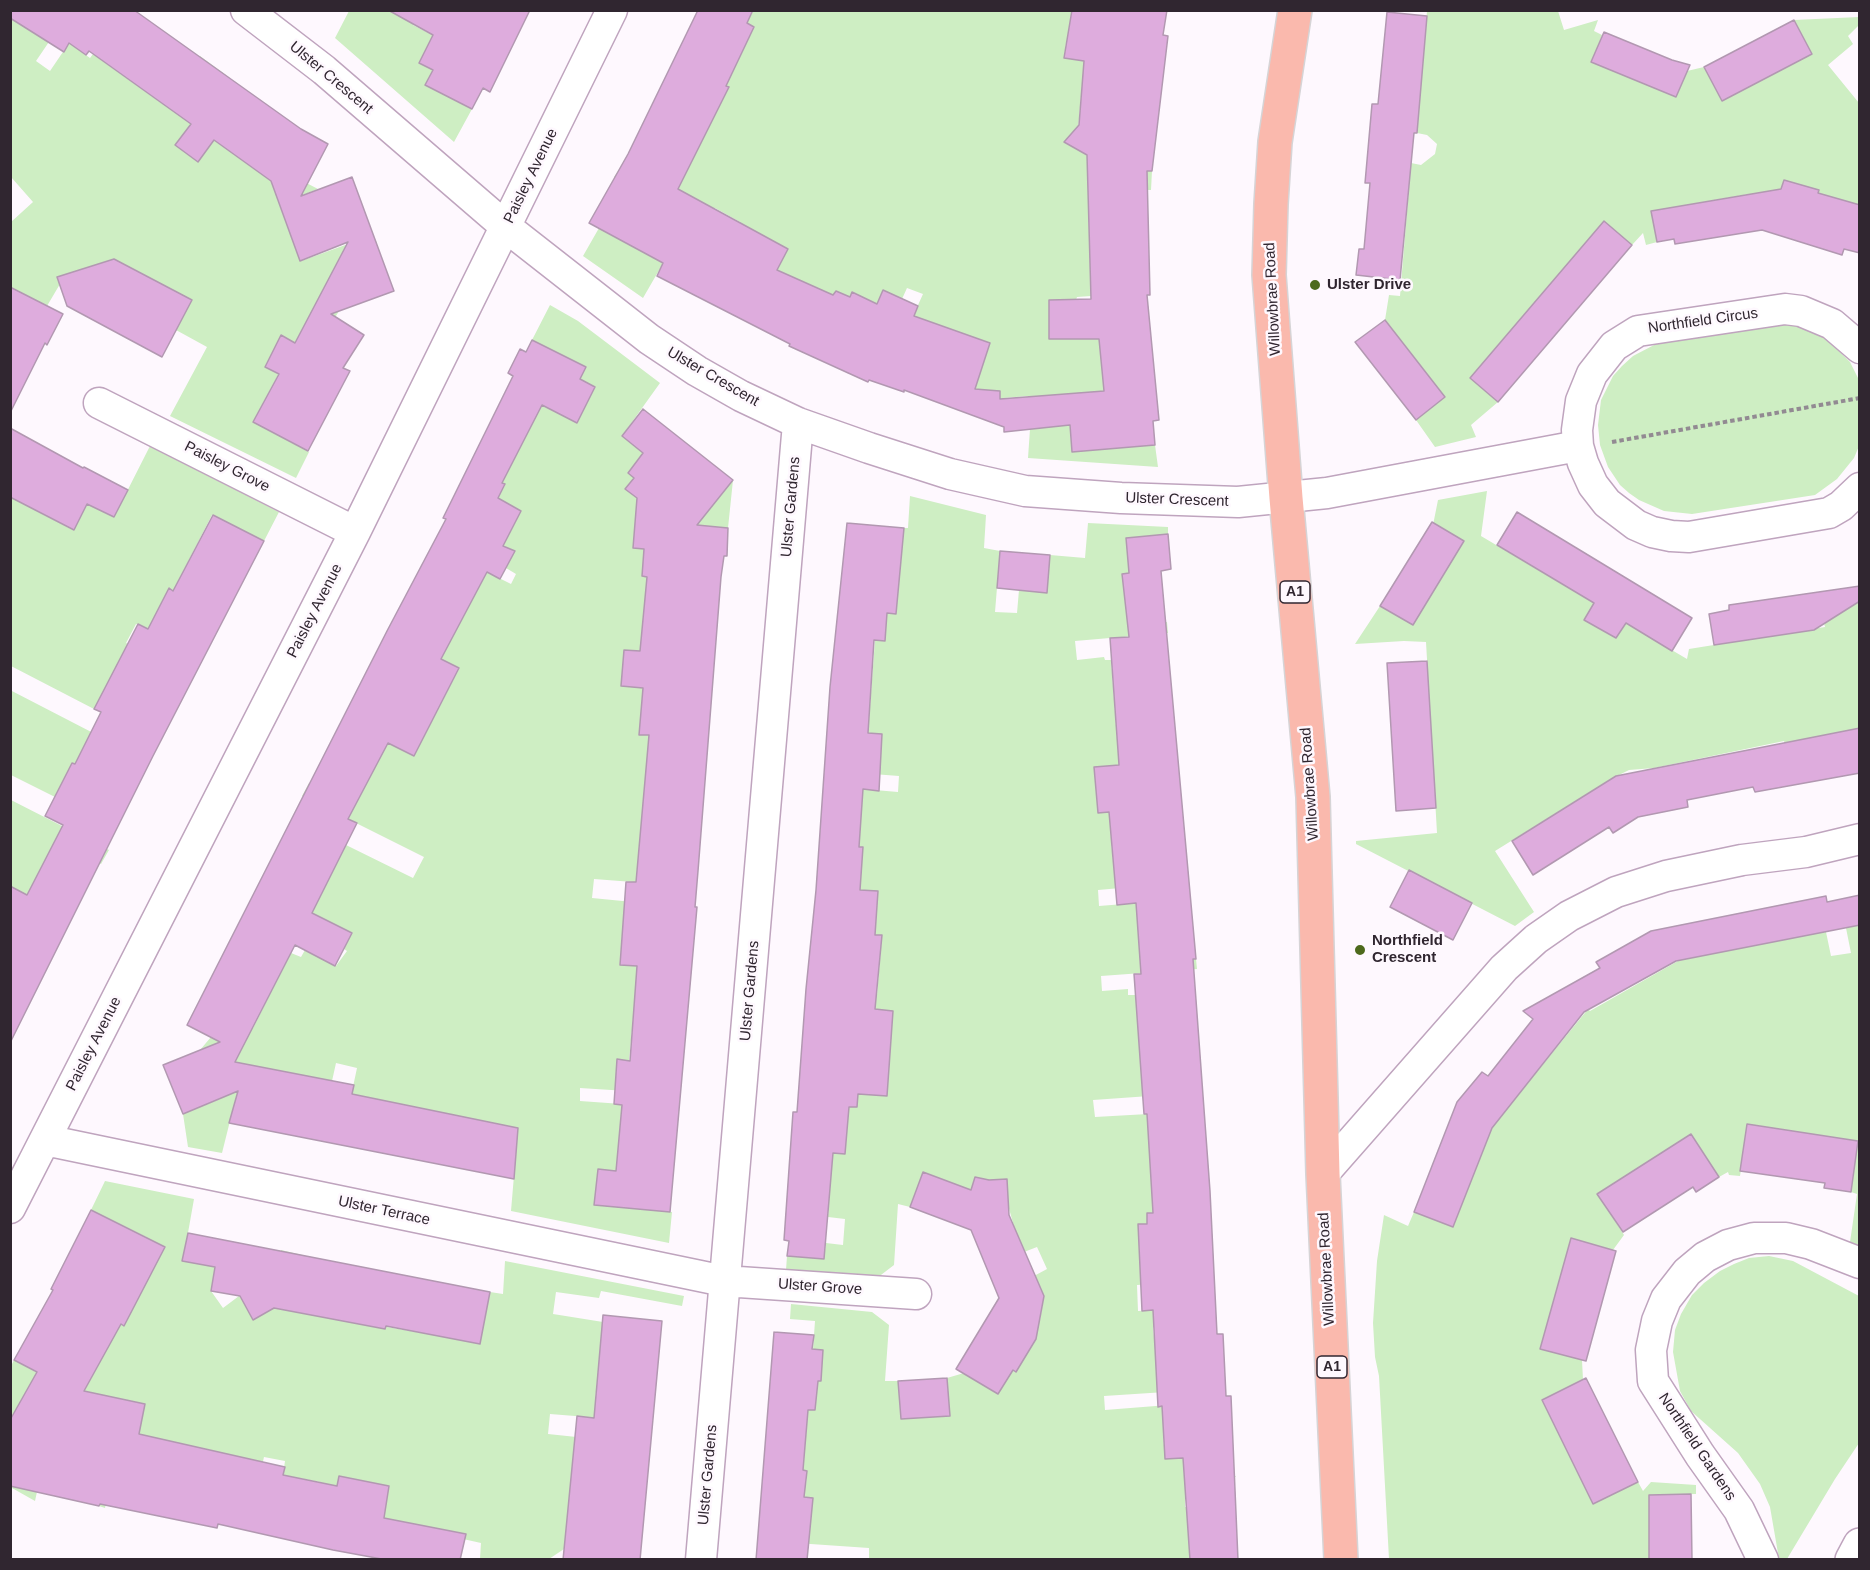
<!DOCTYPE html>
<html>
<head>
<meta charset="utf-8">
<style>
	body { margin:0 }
	#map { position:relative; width:1870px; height:1570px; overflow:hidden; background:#fef8fe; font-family:Helvetica,sans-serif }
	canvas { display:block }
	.frame { position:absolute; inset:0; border:12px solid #302630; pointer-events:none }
</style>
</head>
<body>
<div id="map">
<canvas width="1870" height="1570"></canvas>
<div class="frame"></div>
</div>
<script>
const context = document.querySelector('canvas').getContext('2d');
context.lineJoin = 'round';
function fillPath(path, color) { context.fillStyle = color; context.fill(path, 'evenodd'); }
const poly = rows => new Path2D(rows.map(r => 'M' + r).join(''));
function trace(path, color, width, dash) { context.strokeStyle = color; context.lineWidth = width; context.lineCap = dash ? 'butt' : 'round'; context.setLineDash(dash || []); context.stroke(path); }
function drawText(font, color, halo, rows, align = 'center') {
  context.font = font + ' Helvetica,sans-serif'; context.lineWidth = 5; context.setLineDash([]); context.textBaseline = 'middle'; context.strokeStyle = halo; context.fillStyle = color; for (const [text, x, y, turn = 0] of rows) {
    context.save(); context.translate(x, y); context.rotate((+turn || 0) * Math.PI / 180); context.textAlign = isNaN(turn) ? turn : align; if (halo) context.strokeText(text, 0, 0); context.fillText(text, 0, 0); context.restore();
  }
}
fillPath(poly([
	[10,11,53,36,36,61,50,71,69,43,90,58,93,54,164,105,200,56,226,75,176,145,198,162,214,140,295,125,310,134,289,174,318,189,279,204,301,261,373,235,377,243,340,257,339,311,325,334,306,322,295,343,281,336,265,366,279,373,253,422,309,452,296,478,170,416,207,347,176,330,192,300,113,259,88,305,76,271,58,277,60,284,47,306,11,287,11,222,33,202,11,177],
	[349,11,420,11,413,25,440,39,433,70,425,85,472,109,454,142,335,38],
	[753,11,1087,11,1082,45,1066,43,1064,58,1133,67,1082,85,1078,130,1071,135,1093,151,1092,165,1152,171,1151,190,1148,190,1148,210,1106,211,1088,197,1091,296,1077,297,1076,300,1049,300,1049,339,1099,338,1104,391,1067,394,1072,452,1155,445,1158,467,1028,458,1030,429,1028,396,1003,398,1003,418,999,418,1000,392,986,390,966,413,990,343,948,328,910,323,923,294,907,288,902,299,883,290,877,304,852,293,850,297,836,291,833,295,790,276,729,245,740,222,715,208,669,253,643,298,583,256,599,228,648,255,673,209,614,177,620,168,674,195,728,87,717,82,737,63,754,27,747,23],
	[1427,11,1558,11,1564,30,1598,20,1594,31,1602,35,1592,62,1676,97,1687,71,1704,67,1722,101,1812,54,1794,20,1859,17,1859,25,1848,36,1853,44,1828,65,1859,103,1859,205,1813,210,1819,190,1784,180,1770,228,1749,194,1652,211,1657,242,1646,245,1643,233,1632,245,1470,378,1498,402,1471,425,1476,437,1435,447,1416,420,1444,397,1385,320,1389,295,1400,296,1411,163,1421,165,1435,154,1437,144,1427,135,1417,133],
	[550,305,578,321,660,383,622,436,643,453,628,473,634,478,626,489,696,526,733,480,728,528,706,526,633,548,644,549,642,576,663,578,641,651,625,650,653,689,640,735,649,735,642,824,672,885,594,879,592,898,643,903,622,935,620,965,638,966,629,1061,618,1060,627,1091,580,1088,580,1101,622,1104,616,1171,598,1169,595,1205,672,1212,669,1243,511,1211,518,1128,385,1101,347,1115,357,1068,336,1063,332,1081,260,1067,236,1097,222,1153,188,1147,183,1114,220,1099,200,1050,211,1037,253,1028,291,953,301,957,305,950,336,966,347,951,344,949,351,933,312,913,346,845,413,878,424,857,302,796,309,783,355,806,387,742,414,756,459,669,441,659,487,572,511,584,516,574,506,568,514,551,480,533,487,519,511,531,521,511,498,498,505,485,502,483,529,430,495,413,508,387,577,423,595,387,580,379,586,367,532,340],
	[1776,323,1799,326,1828,340,1850,362,1858,378,1859,446,1854,458,1837,479,1815,495,1692,514,1664,511,1639,500,1629,493,1620,485,1608,467,1600,445,1598,425,1601,400,1613,376,1622,366,1633,356,1656,344],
	[150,446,279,512,264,541,212,515,173,591,169,589,148,629,136,624,126,643,138,649,94,709,11,666,10,497,73,530,87,504,114,517],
	[1487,491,1481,536,1594,603,1585,620,1616,638,1626,623,1687,659,1689,649,1825,627,1824,623,1859,601,1859,728,1785,744,1784,741,1654,768,1629,770,1611,779,1495,851,1534,912,1515,926,1356,844,1356,841,1437,833,1426,642,1404,641,1355,644,1380,606,1413,625,1438,500],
	[910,496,986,515,984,548,1000,551,995,612,1017,613,1019,590,1047,592,1050,555,1085,558,1088,523,1168,527,1168,534,1126,539,1129,573,1123,575,1128,626,1167,622,1168,633,1075,641,1077,660,1104,657,1105,660,1111,660,1119,765,1094,767,1126,811,1111,842,1114,870,1132,887,1098,890,1099,906,1136,903,1141,963,1196,959,1197,969,1101,976,1102,991,1128,989,1128,995,1136,995,1178,1094,1093,1100,1095,1117,1148,1114,1185,1211,1147,1213,1147,1224,1138,1224,1157,1284,1137,1285,1138,1311,1215,1307,1217,1323,1153,1327,1154,1338,1181,1391,1104,1396,1105,1410,1181,1404,1163,1432,1165,1459,1183,1458,1184,1475,1234,1474,1236,1477,1201,1479,1201,1493,1185,1494,1185,1507,1190,1508,1190,1559,869,1560,869,1548,796,1543,811,1519,813,1498,799,1497,800,1485,806,1485,807,1471,765,1467,765,1458,804,1461,808,1410,815,1410,817,1388,810,1380,821,1380,823,1350,813,1349,815,1321,790,1319,791,1304,872,1312,889,1325,885,1381,898,1381,901,1419,950,1416,947,1378,964,1373,998,1393,1005,1383,996,1377,1004,1364,1016,1372,1030,1348,1018,1341,1040,1320,1044,1296,1034,1276,1047,1269,1037,1247,1024,1252,1015,1230,1008,1205,989,1180,975,1178,971,1190,923,1172,910,1207,898,1204,894,1265,877,1278,786,1270,787,1256,824,1259,826,1243,843,1245,845,1219,828,1217,832,1153,845,1153,849,1107,858,1094,887,1095,893,1011,865,1009,866,995,877,995,882,936,845,932,876,922,878,891,856,890,863,848,859,847,863,789,898,792,899,776,873,774,882,747,882,734,868,733,875,640,885,641,887,613,896,614,904,528,908,528],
	[10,690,99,736,86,742,80,754,82,768,72,763,55,797,11,775],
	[11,800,109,850,101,864,55,841,27,895,11,898],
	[1859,925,1859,1248,1849,1249,1857,1194,1851,1192,1858,1141,1748,1124,1740,1176,1729,1175,1728,1172,1719,1177,1691,1134,1598,1194,1624,1235,1540,1349,1582,1360,1583,1380,1542,1400,1593,1504,1638,1482,1643,1491,1651,1482,1696,1485,1696,1494,1649,1495,1649,1559,1389,1559,1379,1376,1375,1357,1373,1323,1377,1261,1384,1215,1408,1226,1414,1212,1453,1226,1452,1116,1493,1126,1588,1009,1590,1011,1692,953,1826,932,1831,956,1851,953,1846,928],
	[105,1181,194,1199,183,1261,215,1267,211,1291,223,1308,239,1296,248,1298,246,1308,250,1313,272,1301,281,1250,311,1257,300,1312,480,1343,490,1292,503,1294,505,1261,684,1296,682,1306,601,1291,599,1298,556,1292,553,1314,603,1322,595,1401,626,1404,625,1420,550,1414,548,1434,586,1438,585,1535,549,1559,480,1559,481,1543,333,1510,312,1534,320,1482,283,1475,285,1461,264,1457,259,1479,211,1450,182,1444,138,1438,145,1404,128,1400,105,1508,99,1506,114,1441,48,1441,35,1501,12,1488,45,1428,11,1420,11,1366,14,1360,81,1397,100,1362,69,1344,97,1312,124,1326,125,1277,146,1237,91,1210],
	[1769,1256,1793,1261,1859,1296,1859,1443,1835,1479,1787,1559,1779,1559,1770,1507,1760,1484,1738,1453,1691,1411,1680,1391,1673,1352,1675,1330,1681,1314,1692,1295,1704,1283,1720,1271,1734,1264,1749,1258]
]), '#ceeec3');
const building = poly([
	[10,10,134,10,301,129,328,144,301,196,352,177,394,291,331,314,364,335,343,368,350,371,308,451,253,422,279,374,265,367,281,335,295,343,348,242,300,261,271,181,214,140,198,162,175,145,191,124,89,51,86,55,69,43,64,52,10,18,10,10],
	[388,10,530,10,490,92,483,88,472,109,425,85,433,70,419,63,433,35,388,10],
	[698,10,753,10,747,23,754,27,726,86,729,87,678,189,788,249,777,270,833,295,836,291,850,297,852,292,877,304,883,290,918,306,914,316,990,343,975,389,1000,391,1000,399,1104,391,1099,339,1049,339,1049,300,1091,299,1087,155,1064,142,1079,125,1084,61,1064,58,1072,10,1167,10,1163,35,1168,36,1152,171,1147,171,1150,295,1147,295,1159,420,1153,421,1155,445,1072,452,1070,425,1004,432,1004,427,904,390,904,392,869,380,868,382,789,346,790,344,657,276,663,263,589,223,628,154,698,10],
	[1387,12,1427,16,1417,133,1414,133,1400,280,1356,275,1359,249,1364,249,1370,183,1365,183,1372,104,1378,104,1387,12],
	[1794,20,1812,54,1722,101,1704,67,1794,20],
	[1604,32,1672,60,1690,65,1676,97,1591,62,1604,32],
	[1784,180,1819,190,1818,193,1860,205,1860,253,1844,249,1842,255,1762,230,1675,244,1674,239,1657,242,1651,211,1781,189,1784,180],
	[1604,221,1632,245,1498,402,1470,378,1604,221],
	[114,259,192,300,162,357,67,306,57,277,114,259],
	[10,287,63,314,47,345,45,343,10,413,10,287],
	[1385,320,1445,397,1416,420,1355,342,1385,320],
	[532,340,586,367,580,379,595,387,577,423,542,405,502,483,505,484,498,498,521,511,503,546,515,551,500,579,487,572,441,659,459,668,414,756,388,743,348,819,357,823,312,913,352,933,335,966,295,945,235,1062,354,1085,352,1094,518,1128,514,1179,229,1123,238,1091,183,1114,163,1065,220,1042,187,1025,387,631,446,519,443,518,513,376,508,373,520,349,526,352,532,340],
	[643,409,733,480,697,525,728,528,727,556,724,556,721,577,698,871,695,907,697,907,670,1212,594,1205,598,1169,616,1171,622,1105,614,1104,617,1059,630,1061,637,966,620,965,626,882,636,882,649,735,639,735,643,688,621,686,624,650,640,651,647,577,642,576,644,549,633,548,637,498,625,489,634,478,628,473,643,453,622,436,643,409],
	[10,428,83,468,84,467,128,490,114,517,87,504,74,530,10,497,10,428],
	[1517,512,1692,618,1672,651,1626,623,1616,638,1584,620,1594,603,1497,545,1517,512],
	[213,515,264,541,153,756,10,1043,10,886,27,895,63,825,45,816,72,763,75,764,101,712,94,709,138,624,148,629,169,588,173,591,213,515],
	[1432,522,1464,541,1413,625,1380,606,1432,522],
	[847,523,904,528,896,614,887,613,885,641,874,640,868,733,882,734,879,791,863,789,859,847,863,847,860,890,878,891,875,935,882,935,875,1009,893,1011,887,1096,858,1094,857,1107,849,1107,845,1154,833,1153,824,1259,787,1256,789,1241,784,1240,793,1112,797,1112,806,989,816,890,830,687,847,523],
	[1168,534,1171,569,1161,571,1196,959,1193,959,1210,1191,1217,1334,1223,1334,1226,1396,1231,1396,1238,1560,1190,1560,1183,1458,1165,1459,1162,1406,1158,1407,1153,1310,1142,1311,1138,1224,1147,1224,1147,1213,1153,1213,1147,1114,1144,1114,1134,974,1141,974,1136,903,1117,905,1109,812,1098,813,1094,767,1119,765,1110,638,1129,637,1122,574,1129,573,1126,538,1168,534],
	[1000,551,1050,555,1047,593,997,588,1000,551],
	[1860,586,1860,601,1814,630,1714,645,1709,614,1729,610,1729,605,1860,586],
	[1427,661,1436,808,1396,811,1387,663,1427,661],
	[1860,728,1860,773,1755,792,1753,787,1687,800,1688,807,1638,817,1613,833,1609,827,1533,875,1512,841,1616,776,1860,728],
	[1409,870,1472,903,1453,940,1390,907,1409,870],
	[1860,895,1860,925,1676,961,1584,1012,1492,1128,1453,1227,1414,1212,1457,1102,1482,1072,1488,1076,1533,1019,1523,1011,1600,968,1596,962,1651,931,1826,896,1827,902,1860,895],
	[1747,1124,1858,1141,1851,1192,1824,1188,1825,1183,1740,1171,1747,1124],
	[1691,1134,1719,1177,1696,1192,1693,1187,1623,1232,1597,1194,1691,1134],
	[923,1172,971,1190,975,1177,989,1180,1007,1179,1009,1215,1044,1296,1036,1339,1016,1372,1013,1370,998,1394,956,1369,999,1298,971,1230,910,1207,923,1172],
	[91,1210,165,1247,124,1326,121,1324,84,1391,145,1404,139,1434,285,1467,283,1475,337,1486,339,1476,389,1486,384,1518,466,1534,460,1560,387,1560,333,1550,218,1524,217,1528,100,1504,99,1506,10,1486,10,1420,37,1372,14,1360,53,1290,51,1289,91,1210],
	[188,1233,490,1292,480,1344,386,1326,385,1329,274,1308,253,1320,240,1296,211,1291,215,1267,182,1261,188,1233],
	[1571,1238,1616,1251,1586,1361,1540,1349,1571,1238],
	[603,1315,662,1321,640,1560,563,1560,577,1416,594,1418,603,1315],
	[774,1332,814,1335,812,1349,823,1350,821,1381,818,1381,815,1410,808,1410,803,1470,807,1471,804,1497,813,1498,807,1560,756,1560,774,1332],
	[947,1378,950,1416,901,1419,898,1381,947,1378],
	[1586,1378,1638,1482,1593,1504,1542,1400,1586,1378],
	[1691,1494,1692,1560,1649,1560,1649,1495,1691,1494]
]);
fillPath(building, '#deacdd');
trace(building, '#b298b1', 1.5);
const minor = poly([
	[246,10,324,70,506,227,649,339,697,371,741,396,798,423,869,448,950,474,1025,491,1121,498,1238,502,1327,493,1578,446],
	[1860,348,1832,324,1801,311,1785,309,1638,331,1614,346,1592,374,1581,401,1577,430,1578,446,1583,463,1593,485,1607,503,1636,525,1652,532,1671,536,1689,537,1829,513,1841,506,1860,488],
	[99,403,355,532],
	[45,1140,724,1281,916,1294],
	[1323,1174,1504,968,1536,939,1569,916,1616,892,1666,876,1742,860,1806,852,1860,839],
	[10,1208,355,532,612,10],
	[701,1560,798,423],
	[1763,1560,1739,1510,1700,1455,1653,1381,1651,1350,1657,1321,1666,1299,1687,1272,1705,1257,1728,1245,1754,1238,1786,1238,1811,1244,1860,1263]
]);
const tertiary = poly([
	[1852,1560,1860,1545]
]);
const primary = poly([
	[1295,10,1275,142,1271,204,1269,275,1286,498,1313,797,1323,1174,1341,1560]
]);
trace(minor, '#bfa4be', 33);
trace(tertiary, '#bfa4be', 36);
trace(primary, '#d6d4d6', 36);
trace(poly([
	[1612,442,1860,398]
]), '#928a92', 4, [4.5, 3]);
trace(minor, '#fff', 30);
trace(tertiary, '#fff', 33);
trace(primary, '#fab9ad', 33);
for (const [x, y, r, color] of [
	[1315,285,6,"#4d691c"],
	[1360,950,6,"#4d691c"]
]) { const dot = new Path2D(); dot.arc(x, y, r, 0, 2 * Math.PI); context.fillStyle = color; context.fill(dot); trace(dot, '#fef8fe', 2); }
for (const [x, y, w] of [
	[1295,592,30],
	[1332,1367,30]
]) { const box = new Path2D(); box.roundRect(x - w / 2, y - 11, w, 22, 4.5); context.fillStyle = '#fef8fe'; context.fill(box); trace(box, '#302630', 1.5); }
drawText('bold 14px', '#302630', null, [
	["A1",1295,592],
	["A1",1332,1367]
]);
drawText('15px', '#302630', '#fef8fe', [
	["Ulster Crescent",331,78,40],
	["Paisley Avenue",531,176,-64],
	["Willowbrae Road",1273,299,-93],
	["Northfield Circus",1703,321,-8],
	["Ulster Crescent",713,377,30],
	["Paisley Grove",227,467,27],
	["Ulster Crescent",1177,500,2],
	["Ulster Gardens",791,507,-85],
	["Paisley Avenue",315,611,-63],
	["Willowbrae Road",1310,784,-94],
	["Ulster Gardens",750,991,-85],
	["Paisley Avenue",94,1044,-63],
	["Ulster Terrace",384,1211,12],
	["Willowbrae Road",1327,1269,-93],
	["Ulster Grove",820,1287,4],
	["Northfield Gardens",1697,1447,56],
	["Ulster Gardens",708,1475,-85]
]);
drawText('bold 15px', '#302630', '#fef8fe', [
	["Ulster Drive",1327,285],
	["Northfield",1372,941],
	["Crescent",1372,958]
], 'left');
</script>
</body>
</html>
